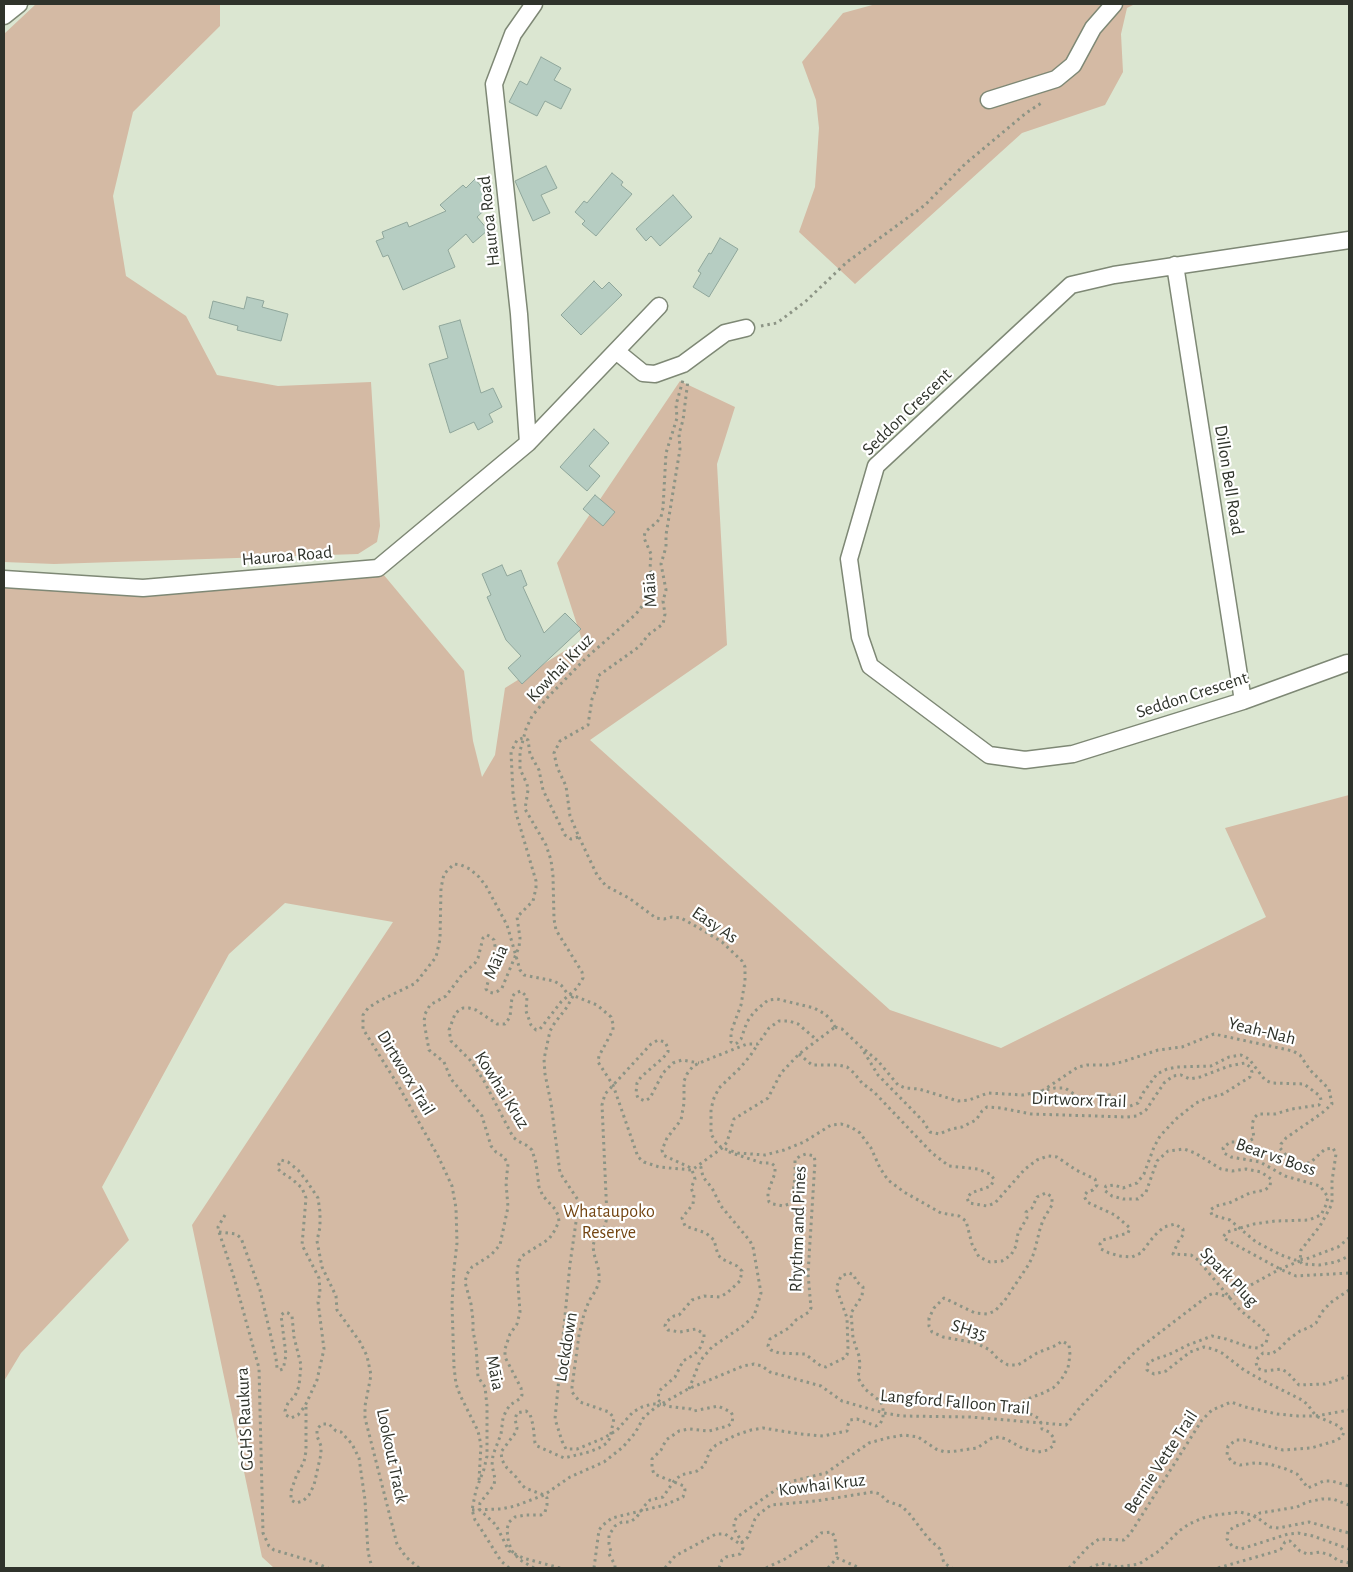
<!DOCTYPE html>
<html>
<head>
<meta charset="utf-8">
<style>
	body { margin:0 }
	#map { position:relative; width:1353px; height:1572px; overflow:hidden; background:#dbe6d1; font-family:"Alegreya Sans",sans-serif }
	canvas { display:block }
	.frame { position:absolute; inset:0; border:5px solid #2f332b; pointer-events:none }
</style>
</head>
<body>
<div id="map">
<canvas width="1353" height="1572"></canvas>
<div class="frame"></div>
</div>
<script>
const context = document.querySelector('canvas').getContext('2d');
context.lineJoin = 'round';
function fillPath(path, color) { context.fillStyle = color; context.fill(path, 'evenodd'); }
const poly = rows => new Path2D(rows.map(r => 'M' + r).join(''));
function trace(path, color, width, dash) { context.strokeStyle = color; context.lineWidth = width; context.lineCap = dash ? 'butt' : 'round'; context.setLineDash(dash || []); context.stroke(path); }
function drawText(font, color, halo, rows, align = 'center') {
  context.font = font + ' "Alegreya Sans",sans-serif'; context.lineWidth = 4.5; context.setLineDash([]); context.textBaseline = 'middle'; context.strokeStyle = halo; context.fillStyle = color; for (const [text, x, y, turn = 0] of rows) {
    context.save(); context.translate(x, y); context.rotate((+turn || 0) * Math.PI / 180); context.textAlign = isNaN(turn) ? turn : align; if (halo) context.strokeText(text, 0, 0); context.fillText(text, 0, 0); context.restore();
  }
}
fillPath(poly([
	[36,4,220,4,220,26,133,112,113,196,126,276,186,316,217,375,278,386,371,382,380,526,377,542,358,554,54,564,4,562,4,34],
	[876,4,1135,4,1127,8,1121,34,1123,72,1105,105,1022,133,855,284,799,232,815,187,819,128,816,100,802,62,843,13],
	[680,381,735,407,717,464,727,645,590,740,890,1010,1001,1048,1266,917,1225,828,1349,795,1349,1568,274,1568,262,1557,192,1225,393,922,285,903,229,954,102,1187,129,1240,21,1353,4,1381,4,579,143,588,378,568,464,671,473,741,482,777,495,755,505,688,582,640,557,563]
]), '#d4baa4');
const building = poly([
	[541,57,561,68,554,80,571,89,561,109,545,101,537,116,509,102,520,81,527,85,541,57],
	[546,166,557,188,541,195,550,213,533,221,515,181,546,166],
	[612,173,623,182,621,185,632,194,596,236,582,224,585,221,575,212,584,201,587,203,612,173],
	[475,179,489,196,486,198,491,204,477,217,488,230,473,243,466,234,448,250,455,267,403,290,388,255,383,257,376,241,384,238,382,232,407,222,409,227,446,211,440,205,463,185,466,188,475,179],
	[673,195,692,217,660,246,651,236,646,241,636,229,673,195],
	[720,238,738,249,709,297,693,287,701,273,698,271,709,253,711,254,720,238],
	[594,281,602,289,609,282,622,295,581,335,561,315,594,281],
	[247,297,264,301,262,307,288,314,281,341,237,330,238,326,209,318,213,301,244,309,247,297],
	[460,320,481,393,493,388,502,407,489,414,493,422,478,430,474,422,450,433,429,364,448,358,439,326,460,320],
	[594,429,609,443,589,466,600,476,587,491,560,467,594,429],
	[595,495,615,512,603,526,583,509,595,495],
	[502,565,507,576,521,570,527,585,523,587,544,633,565,613,581,629,522,684,508,668,521,656,506,640,487,597,491,595,482,574,502,565]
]);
fillPath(building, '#b6cdc2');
trace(building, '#8fa69b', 1);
const minor = poly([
	[4,16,19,4],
	[989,100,1056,79,1073,65,1093,28,1114,4],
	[1175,265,1243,701],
	[616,351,643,373,655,374,683,364,725,333,746,328],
	[528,443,659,306],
	[4,579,143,588,378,568,528,443,519,314,494,84,513,34,534,4],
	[1347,663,1243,701,1073,754,1025,760,989,755,870,666,860,637,849,559,876,466,1071,285,1114,275,1349,240]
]);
trace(minor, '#7e8875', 19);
trace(poly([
	[761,326,777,323,806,301,847,262,925,205,965,164,1026,113,1043,102],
	[579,837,597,875,606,886,629,898,656,918,664,919,672,917,681,918,699,928,722,942,742,961,745,967,745,981,741,1005,731,1032,731,1042,734,1044,737,1043,741,1039,747,1022,754,1012,768,1000,777,999,814,1008,825,1014,831,1020,835,1027],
	[573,996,567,1007,554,1024,550,1031,544,1059,545,1074,551,1103,560,1173,578,1200,578,1208,570,1264,555,1419,562,1441,566,1449,577,1449,604,1438,617,1430,633,1412,642,1407,652,1404,661,1404],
	[835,1027,842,1029,861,1047,878,1075,923,1121,930,1132,939,1134,951,1129,962,1127,976,1120,982,1111,987,1107,1001,1108,1031,1114,1127,1117,1137,1116,1146,1110,1164,1083,1173,1076,1181,1075,1190,1079,1200,1077,1229,1066,1245,1063,1250,1067,1252,1072,1250,1077,1223,1094,1205,1099,1196,1103,1176,1119,1160,1136,1154,1147,1144,1174,1137,1183,1123,1188,1114,1185,1106,1186,1104,1190,1112,1196,1123,1199,1138,1199,1146,1192,1157,1161,1168,1151,1184,1149,1195,1153,1221,1169,1232,1171,1246,1169,1261,1172,1271,1179,1270,1186,1265,1190,1250,1193,1229,1203,1216,1206,1210,1210,1212,1215,1230,1220,1256,1242,1281,1255,1295,1260,1306,1259,1338,1247,1349,1238],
	[865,1050,878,1061,898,1085,905,1088,919,1089,958,1101,969,1100,988,1093,1023,1095,1055,1088,1065,1088,1080,1098,1091,1098,1103,1095,1112,1095,1128,1107,1138,1103,1143,1093,1157,1074,1167,1069,1177,1067,1211,1066,1229,1057,1241,1055,1249,1059,1265,1080,1272,1083,1304,1084,1320,1096,1321,1100,1319,1105,1292,1109,1275,1114,1258,1114,1254,1118,1252,1125,1254,1138,1248,1142,1230,1142,1223,1148,1224,1153,1231,1157,1260,1162,1285,1176,1320,1186,1328,1197,1326,1205,1321,1215,1309,1220,1275,1221,1254,1224,1227,1232,1223,1237,1225,1239,1280,1269,1296,1276,1349,1273],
	[799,1054,812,1065,838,1065,847,1067,854,1073,862,1083,874,1092,932,1153,949,1166,978,1169,990,1174,994,1179,991,1186,971,1193,967,1198,969,1203,987,1206,995,1203,1025,1169,1037,1160,1048,1156,1057,1157,1076,1170,1095,1179,1097,1185,1093,1190,1087,1192,1084,1196,1087,1202,1115,1215,1130,1228,1128,1233,1103,1240,1100,1244,1101,1249,1109,1253,1120,1256,1132,1257,1141,1253,1154,1236,1164,1227,1175,1224,1183,1229,1183,1235,1178,1242,1173,1254,1191,1255,1198,1260,1240,1310,1261,1327,1268,1335,1266,1343,1258,1348,1249,1347,1226,1339,1212,1336,1188,1345,1168,1355,1155,1359,1148,1363,1147,1370,1154,1374,1166,1371,1190,1352,1204,1347,1213,1349,1222,1353,1244,1370,1260,1379,1302,1400,1307,1404,1316,1416,1339,1426,1344,1432,1342,1437,1335,1441,1311,1448,1298,1449,1283,1450,1244,1440,1236,1440,1228,1446,1227,1455,1232,1462,1240,1465,1255,1463,1269,1464,1286,1469,1297,1474,1308,1488,1324,1481,1332,1481,1349,1486],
	[1042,1091,1078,1067,1087,1065,1107,1065,1122,1062,1158,1050,1182,1047,1214,1034,1293,1051,1300,1055,1310,1070,1329,1089,1332,1104,1322,1113,1286,1138,1281,1144,1280,1148,1286,1155,1297,1163,1310,1163,1325,1149,1333,1148,1336,1154,1332,1181,1332,1204,1320,1226,1301,1250,1300,1261,1302,1264,1319,1265,1336,1262,1349,1256],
	[225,1215,218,1227,219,1232,233,1274,259,1368,263,1533,269,1546,274,1550,308,1560,328,1568],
	[219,1232,236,1234,241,1238,260,1290,276,1358,277,1368,280,1370,283,1369,284,1365,286,1355,281,1315,285,1312,288,1313,292,1316,294,1337,301,1365,299,1386,295,1396,288,1403,285,1411,286,1415,291,1418,298,1415,305,1406,317,1380,324,1349,318,1302,320,1292,319,1278,302,1245,306,1198,302,1188,292,1179,281,1172,278,1169,279,1164,281,1160,288,1162,298,1170,306,1180,318,1198,320,1212,320,1227,317,1241,322,1267,336,1296,337,1310,360,1342,367,1356,371,1375,365,1406,365,1418,397,1544,406,1557,419,1568],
	[1349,1290,1330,1303,1322,1312,1316,1323,1310,1327,1300,1331,1289,1339,1278,1350,1271,1354,1263,1353,1258,1358,1256,1362,1257,1368,1264,1371,1281,1369,1287,1372,1299,1385,1325,1384,1349,1376],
	[689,1389,700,1361,712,1347,743,1326,754,1316,761,1293,753,1247,750,1241,721,1206,712,1188,703,1177,700,1163],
	[306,1407,306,1451,304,1462,297,1474,291,1491,291,1500,296,1503,303,1501,309,1495,314,1485,321,1454,321,1446,317,1436,317,1429,322,1424,329,1424,336,1431,341,1432,352,1444,359,1458,365,1500,368,1552,372,1568],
	[479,1480,481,1445,478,1431,460,1395,456,1384,454,1367,452,1304,454,1269,457,1243,456,1208,452,1186,438,1156,398,1085,363,1029,363,1015,368,1008,379,1001,414,984,418,980,436,957,440,939,441,888,444,874,454,864,461,865,470,869,479,877,486,886,507,925,520,970,524,975,554,981,561,985,567,993,597,1005,611,1017,613,1024,613,1030,599,1056,598,1062,613,1085,638,1157,644,1162,659,1167,692,1170,722,1148,727,1142,734,1119,768,1098,781,1073,799,1054,835,1027],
	[1349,1505,1333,1499,1322,1499,1307,1502,1297,1507,1260,1513,1246,1523,1236,1526,1228,1531,1227,1539,1232,1546,1241,1549,1288,1534,1298,1533,1313,1536,1349,1549],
	[472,1510,501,1509,515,1506,544,1495,570,1477,604,1462,623,1447,635,1433,644,1417,656,1407,688,1389,743,1366,754,1364,762,1366,770,1372,821,1386,842,1401,884,1413,902,1416,970,1417,1066,1425,1082,1405,1137,1350,1209,1295,1214,1293,1229,1297,1280,1269,1302,1260],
	[509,1568,501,1561,481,1529,475,1520,472,1510,476,1490,484,1469,487,1456,487,1406,485,1387,478,1377,476,1346,473,1331,473,1320,471,1304,465,1282,467,1274,472,1267,491,1255,500,1245,508,1207,506,1183,508,1164,504,1157,496,1152,491,1146,482,1116,451,1079,444,1062,429,1050,424,1022,425,1014,430,1005,446,996,461,976,475,963,478,958,483,938,487,935,491,937,494,940,495,946,494,961,486,989,488,992,493,993,498,991,502,988,519,947,520,938,517,917,533,901,536,888,536,881,516,813,513,793,511,752,517,740,523,738,528,740,530,754,539,770,543,790,565,835,571,839,579,837,570,816,566,786,557,767,554,753,560,741,588,725,592,699,597,687,598,676,640,646,648,635,663,624,665,614,663,601,666,590,661,564,666,547,666,535,680,449,679,434,683,420,688,380],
	[534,1568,520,1560,511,1550,508,1539,507,1529,509,1522,515,1517,526,1515,541,1515,545,1512,547,1505,547,1498,544,1495,525,1488,521,1484,516,1477,507,1468,502,1460,501,1452,516,1432,517,1428,515,1419,517,1413,526,1411,530,1414,533,1425,535,1443,537,1446,564,1458,589,1452,599,1448,607,1443,610,1438,614,1418,609,1412,580,1402,572,1392,572,1387,579,1335,584,1314,589,1301,596,1290,599,1282,599,1271,594,1254,593,1246,595,1238,605,1226,607,1217,602,1105,605,1094,651,1044,658,1040,665,1042,668,1048,668,1052,663,1058,641,1077,637,1083,636,1093,638,1098,645,1101,650,1098,663,1073,673,1063,682,1060,699,1063],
	[560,1568,523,1558,509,1551,496,1525,479,1509,480,1503,494,1485,495,1479,492,1465,493,1455,501,1434,503,1418,506,1411,510,1405,521,1398,522,1395,521,1388,505,1357,505,1349,510,1334,517,1324,520,1312,517,1271,519,1261,522,1256,549,1239,555,1230,559,1221,558,1215,555,1209,543,1196,539,1187,536,1163,532,1150,526,1145,518,1141,513,1137,484,1081,471,1061,451,1041,449,1030,455,1014,459,1010,463,1008,469,1008,476,1010,497,1024,505,1024,510,1017,512,997,515,993,521,991,527,997,526,1011,531,1025,536,1030,540,1029,561,1002,577,988,583,978,582,972,556,930,554,919,553,876,551,860,546,845,525,809,528,790,527,784,520,769,520,751,526,729,532,716,548,697,586,658,636,614,646,601,653,585,653,577,650,569,651,554,644,538,645,532,657,522,661,517,663,508,666,453,677,418,676,405,683,380],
	[594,1568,599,1530,603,1525,612,1518,665,1505,683,1497,685,1490,684,1486,654,1474,652,1468,652,1459,661,1450,666,1440,679,1431,689,1429,709,1431,728,1426,732,1423,733,1416,731,1412,718,1406,694,1411,691,1409,666,1406,658,1400,659,1391,675,1377,683,1361,695,1354,700,1348,704,1338,704,1334,696,1329,680,1332,668,1330,665,1326,666,1322,674,1316,679,1315,692,1300,704,1296,720,1297,727,1293,740,1281,742,1271,737,1266,722,1259,718,1255,714,1240,706,1233,685,1226,682,1218,693,1204,694,1195,691,1188,695,1179,692,1170,689,1167,663,1155,662,1150,667,1138,681,1120,684,1103,684,1081,687,1074,693,1066,704,1061,747,1044,758,1044,769,1028,779,1021,789,1021,798,1024,817,1040],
	[615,1568,615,1565,609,1554,611,1552,609,1544,609,1535,615,1526,622,1522,630,1522,636,1518,646,1504,650,1500,663,1497,674,1481,681,1475,697,1471,704,1466,710,1451,716,1445,736,1435,751,1430,763,1428,800,1434,823,1436,847,1431,848,1425,850,1420,857,1419,876,1426,880,1424,883,1418,883,1407,881,1402,865,1389,858,1378,860,1365,859,1356,853,1338,851,1313,862,1296,863,1287,856,1281,854,1275,849,1273,841,1276,837,1286,837,1290,847,1318,848,1348,847,1355,844,1358,826,1367,821,1366,805,1354,779,1353,771,1350,768,1346,770,1339,789,1328,796,1320,809,1312,811,1308,808,1274,815,1161,814,1156,806,1154,800,1156,795,1160,795,1177,792,1200,789,1204,783,1206,773,1204,769,1202,768,1197,768,1192,775,1173,775,1166,771,1163,762,1163,726,1151],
	[665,1568,675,1556,716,1534,725,1534,740,1544,748,1537,755,1519,759,1514,771,1505,816,1501,873,1492,880,1494,887,1501,901,1506,908,1512,928,1538,940,1549,944,1563,952,1568],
	[719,1568,722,1560,726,1557,740,1554,743,1548,742,1542,734,1529,734,1522,737,1517,777,1489,793,1481,826,1473,869,1443,887,1438,904,1435,918,1437,936,1449,945,1452,956,1451,977,1448,992,1438,999,1437,1006,1439,1022,1448,1038,1452,1048,1450,1054,1445,1054,1438,1049,1432,1042,1429,1041,1423,1038,1418,1017,1407,1020,1402,1043,1393,1053,1388,1061,1380,1068,1368,1070,1355,1069,1345,1062,1341,1057,1345,1037,1353,1018,1365,1008,1365,998,1359,990,1350,976,1343,943,1337,932,1332,929,1326,929,1318,934,1308,944,1298,975,1313,987,1314,995,1311,1005,1300,1029,1264,1034,1253,1040,1229,1043,1220,1052,1205,1052,1197,1046,1193,1037,1197,1032,1208,1026,1212,1027,1218,1018,1233,1016,1246,1011,1255,1002,1261,990,1262,979,1257,972,1244,966,1221,959,1216,941,1213,904,1192,888,1180,880,1168,871,1148,860,1133,851,1127,841,1124,831,1125,804,1142,784,1150,765,1155,738,1153,722,1148,717,1144,711,1134,711,1109,714,1098,719,1088,740,1068,750,1056,758,1044],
	[766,1568,785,1559,811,1542,821,1533,832,1532,835,1538,837,1558],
	[828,1568,837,1558,860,1568],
	[1069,1568,1088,1547,1099,1539,1124,1540,1130,1534,1202,1420,1212,1410,1231,1402,1245,1407,1277,1414,1298,1416,1316,1416,1349,1410],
	[1090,1568,1101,1563,1118,1567,1139,1564,1159,1551,1179,1531,1189,1524,1203,1518,1216,1515,1240,1512,1255,1516,1270,1527,1279,1528,1309,1522,1349,1533],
	[1218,1568,1277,1551,1281,1549,1285,1542,1290,1541,1300,1551,1307,1554,1320,1552,1330,1555,1339,1561,1349,1563]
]), '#8c9485', 3, [2.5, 4]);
trace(minor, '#fff', 16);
drawText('18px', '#2f332b', '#fff', [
	["Hauroa Road",489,221,-96],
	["Seddon Crescent",907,412,-44],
	["Dillon Bell Road",1229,480,81],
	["Hauroa Road",287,556,-5],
	["Māia",650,590,-94],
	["Kowhai Kruz",560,668,-46],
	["Seddon Crescent",1192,695,-18],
	["Easy As",715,925,34],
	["Māia",496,962,-66],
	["Yeah-Nah",1262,1031,14],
	["Dirtworx Trail",406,1073,59],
	["Kowhai Kruz",502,1090,58],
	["Dirtworx Trail",1079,1100,2],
	["Bear vs Boss",1276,1157,19],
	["Rhythm and Pines",798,1229,-88],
	["Spark Plug",1229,1277,46],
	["SH35",969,1330,17],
	["Lockdown",566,1347,-81],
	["Māia",495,1373,79],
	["Langford Falloon Trail",955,1402,5],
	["GGHS Raukura",245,1419,-93],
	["Lookout Track",392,1456,78],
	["Bernie Vette Trail",1161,1462,-57],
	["Kowhai Kruz",822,1485,-7]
]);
drawText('18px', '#734512', '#fff', [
	["Whataupoko",609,1212],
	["Reserve",609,1233]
]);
</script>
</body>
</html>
